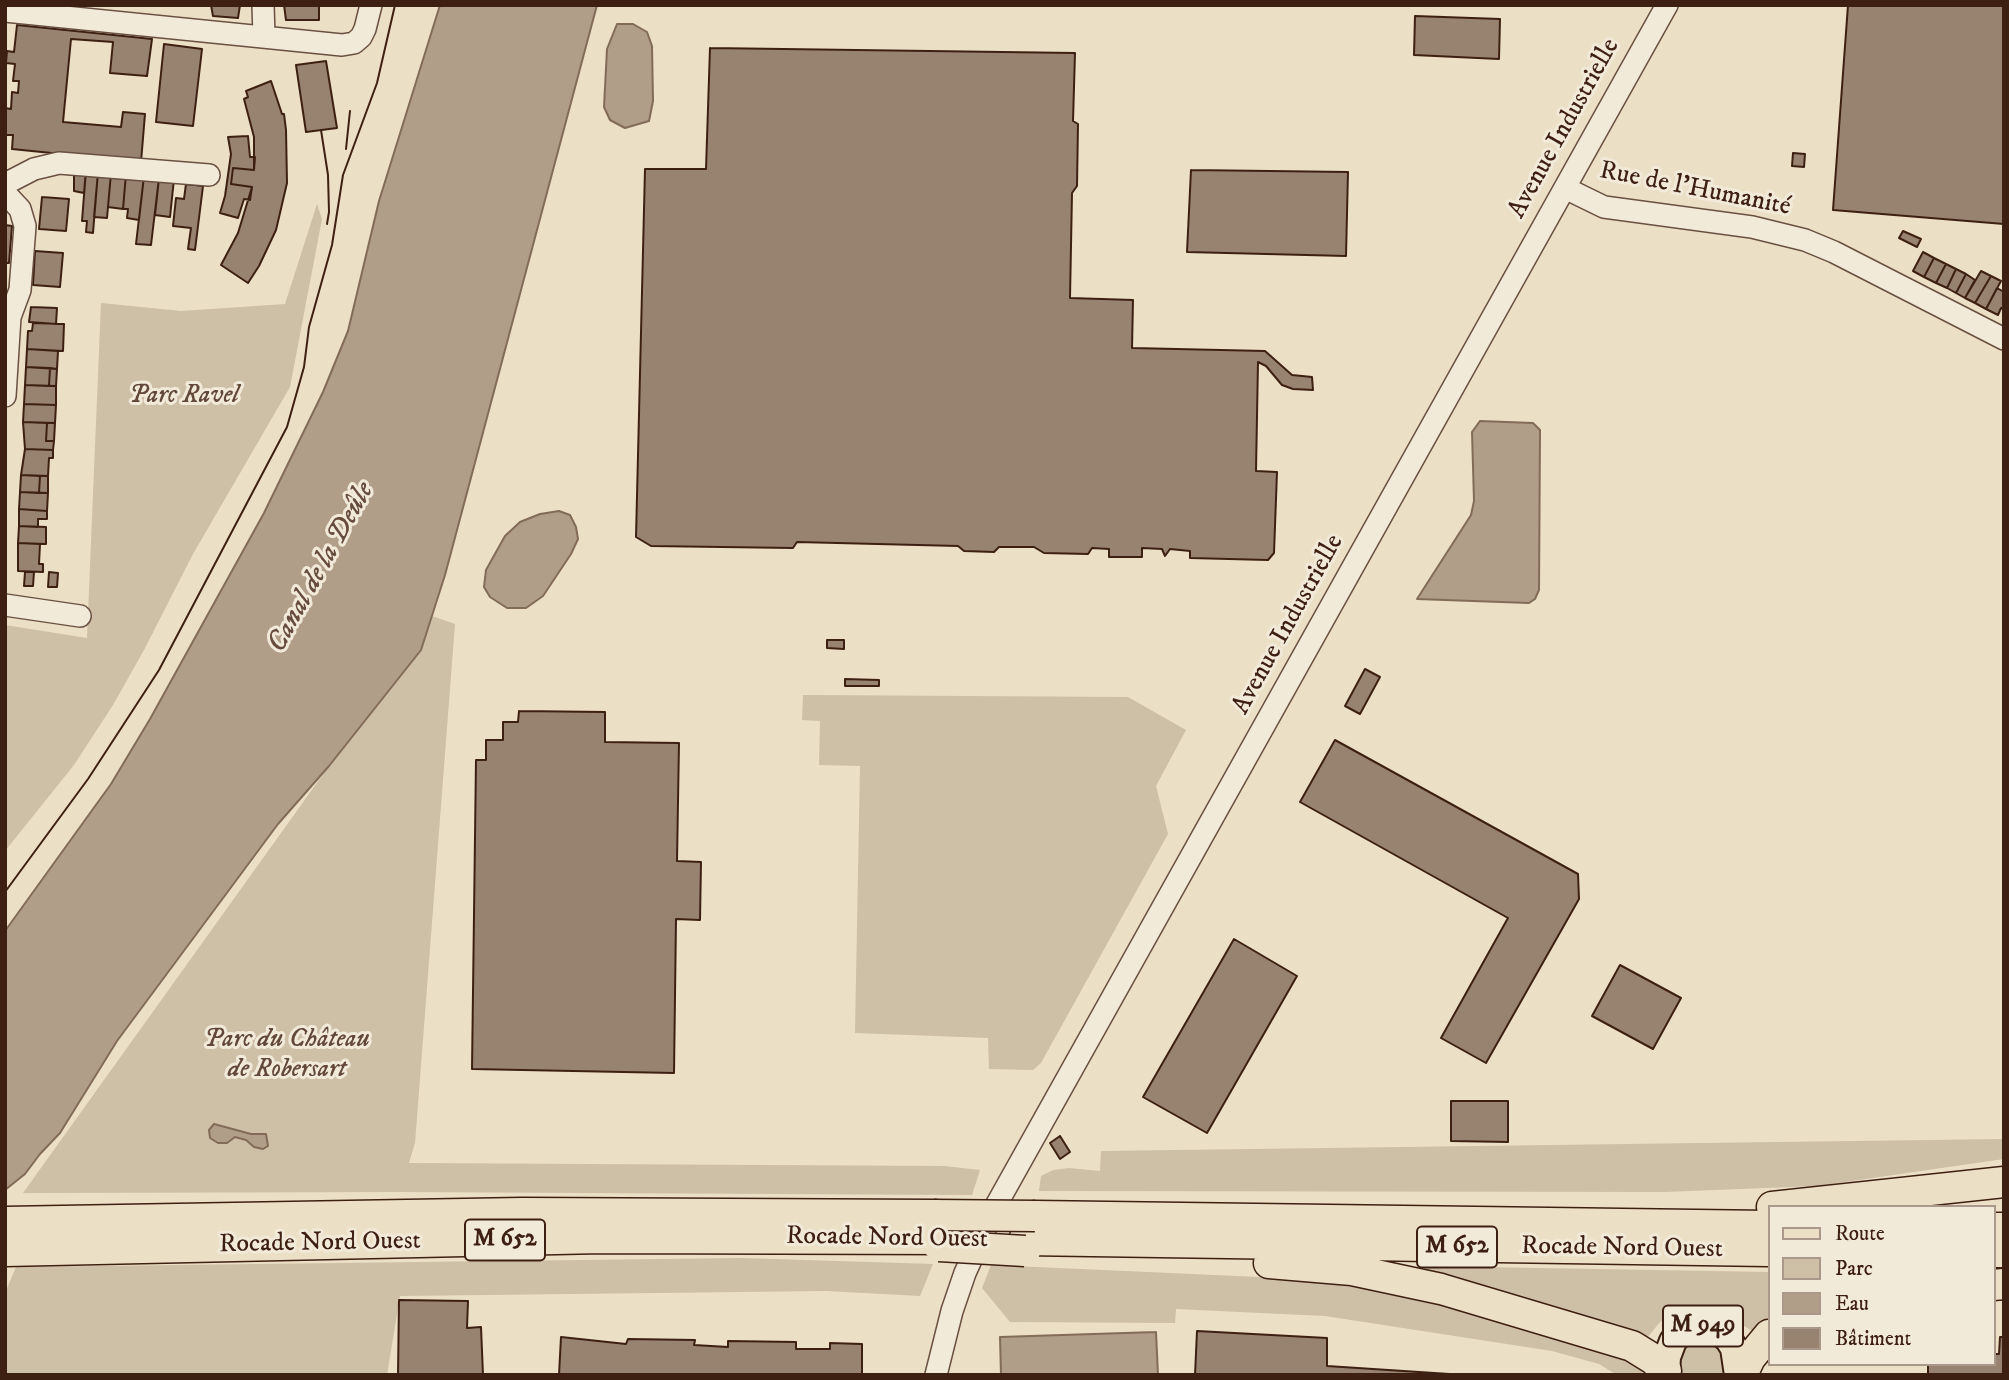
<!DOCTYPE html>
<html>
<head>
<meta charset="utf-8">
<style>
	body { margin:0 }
	#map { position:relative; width:2009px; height:1380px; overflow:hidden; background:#ebdfc5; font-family:"IM FELL DW Pica",serif }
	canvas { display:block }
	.frame { position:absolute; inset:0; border:7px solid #3e2013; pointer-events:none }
	.legend { position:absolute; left:1768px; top:1205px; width:228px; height:161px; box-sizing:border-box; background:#f2ead9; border:2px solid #aa998a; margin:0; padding:9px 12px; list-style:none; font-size:21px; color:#3e2013 }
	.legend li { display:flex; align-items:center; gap:14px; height:35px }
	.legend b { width:35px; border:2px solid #aa998a }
</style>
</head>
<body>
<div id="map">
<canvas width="2009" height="1380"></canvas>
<div class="frame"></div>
<ul class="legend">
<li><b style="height:9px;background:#ebdfc5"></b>Route</li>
<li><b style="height:19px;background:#cebfa7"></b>Parc</li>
<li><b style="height:19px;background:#b09e88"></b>Eau</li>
<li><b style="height:19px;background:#988370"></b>Bâtiment</li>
</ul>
</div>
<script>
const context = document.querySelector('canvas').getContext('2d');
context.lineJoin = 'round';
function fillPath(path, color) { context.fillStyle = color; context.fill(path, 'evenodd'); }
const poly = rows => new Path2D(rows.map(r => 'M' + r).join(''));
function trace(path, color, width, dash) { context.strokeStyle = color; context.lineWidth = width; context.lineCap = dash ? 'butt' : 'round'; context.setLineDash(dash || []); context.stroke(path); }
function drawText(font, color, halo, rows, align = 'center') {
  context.font = font + ' "IM FELL DW Pica",serif'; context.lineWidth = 6; context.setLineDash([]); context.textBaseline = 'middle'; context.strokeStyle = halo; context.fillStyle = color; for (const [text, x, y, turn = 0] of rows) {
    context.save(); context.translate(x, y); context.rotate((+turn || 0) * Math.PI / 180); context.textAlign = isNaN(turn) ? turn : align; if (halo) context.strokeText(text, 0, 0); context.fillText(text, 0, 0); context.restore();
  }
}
fillPath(poly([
	[317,204,322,219,290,387,193,554,144,650,113,705,74,765,5,851,5,625,87,638,101,303,181,311,285,304],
	[432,616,455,624,415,1143,409,1163,944,1166,980,1170,972,1195,398,1192,23,1193,329,766,421,650],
	[803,695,1128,697,1186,730,1156,786,1168,834,1041,1063,1033,1070,989,1069,988,1038,855,1033,860,766,819,765,820,721,802,720],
	[2004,1139,2004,1159,1817,1186,1665,1192,1039,1191,1041,1176,1053,1170,1069,1168,1100,1171,1101,1151],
	[742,1258,933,1264,920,1296,826,1291,400,1296,387,1375,5,1375,5,1293,16,1267],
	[991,1265,1304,1279,1398,1291,1610,1352,1642,1371,1643,1375,1617,1375,1599,1364,1552,1351,1325,1316,1176,1309,1175,1323,1010,1322,982,1288],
	[1422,1266,1769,1272,1769,1317,1752,1331,1723,1312,1700,1306,1681,1309,1660,1322,1647,1338,1436,1275],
	[1692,1337,1721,1341,1730,1375,1676,1375,1678,1355]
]), '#cebfa7');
const water = poly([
	[440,5,597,5,445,575,421,650,329,766,278,824,117,1041,60,1133,40,1154,25,1174,5,1190,5,931,111,784,150,719,264,513,323,392,348,331,379,201,440,5],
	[617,24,633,24,647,32,652,46,653,101,649,121,625,128,610,120,604,107,607,49,617,24],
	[1480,421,1533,423,1540,430,1539,590,1535,599,1529,603,1417,599,1471,515,1474,501,1472,432,1480,421],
	[559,511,570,515,576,527,578,539,571,554,543,596,526,608,507,608,490,597,484,587,486,570,505,536,520,522,540,514,559,511],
	[214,1124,251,1134,266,1134,268,1146,263,1149,254,1147,246,1140,235,1137,227,1143,218,1143,210,1138,209,1130,214,1124],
	[1156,1332,1158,1375,1001,1375,1000,1337,1156,1332]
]);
fillPath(water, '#b09e88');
trace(water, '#826c59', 2);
const building = poly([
	[211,5,240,5,238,18,213,16,211,5],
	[284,5,319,5,319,20,286,20,284,5],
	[1848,5,2004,5,2004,224,1833,210,1848,5],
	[1415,16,1500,19,1499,59,1414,55,1415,16],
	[17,25,152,39,147,76,110,73,113,42,71,39,63,122,121,127,123,112,145,114,141,162,12,149,13,135,5,135,5,108,11,109,12,92,18,93,19,81,13,81,15,64,6,63,7,51,14,52,17,25],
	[164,44,202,49,193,126,156,122,164,44],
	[710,48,1075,53,1073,121,1078,124,1077,186,1072,193,1070,298,1133,300,1132,348,1265,351,1292,375,1312,377,1313,390,1293,389,1282,385,1266,366,1258,362,1256,471,1277,472,1274,553,1268,560,1190,558,1190,551,1170,549,1165,556,1162,549,1142,548,1142,557,1109,557,1109,549,1092,548,1088,554,1044,553,1034,547,999,547,994,552,964,551,958,546,797,542,793,548,651,546,636,537,645,169,706,169,710,48],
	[326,61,337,128,306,132,296,65,326,61],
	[271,81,282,114,284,114,286,130,287,183,276,230,259,266,248,283,221,265,238,233,252,187,231,184,233,168,254,170,254,137,244,99,248,97,246,91,271,81],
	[248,136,250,157,255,157,254,170,233,168,231,184,252,187,250,200,244,199,238,218,220,213,225,196,231,154,228,137,248,136],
	[1793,153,1805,154,1804,167,1792,166,1793,153],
	[74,169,86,170,84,193,74,191,74,169],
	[86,170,98,172,93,233,86,232,87,221,82,221,86,170],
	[1191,170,1348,172,1346,256,1187,252,1191,170],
	[98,172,111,173,107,218,94,217,98,172],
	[111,173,126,174,123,209,108,207,111,173],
	[126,174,144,176,139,220,127,218,128,209,123,209,126,174],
	[144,176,159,178,151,245,136,244,144,176],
	[159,178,174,179,170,217,155,215,159,178],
	[186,184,203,186,195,250,188,249,191,228,173,226,176,198,184,199,186,184],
	[42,197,69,199,66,231,39,229,42,197],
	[5,225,12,226,9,263,5,263,5,225],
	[1903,231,1921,239,1917,247,1899,238,1903,231],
	[35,251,63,253,60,287,33,285,35,251],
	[1923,252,1934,258,1924,277,1913,271,1923,252],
	[1934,258,1946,264,1936,283,1924,277,1934,258],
	[1946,264,1956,269,1947,288,1936,283,1946,264],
	[1956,269,1966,274,1956,293,1947,288,1956,269],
	[1981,271,1991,276,1975,303,1965,298,1981,271],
	[1966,274,1975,280,1965,298,1956,293,1966,274],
	[1991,276,2001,281,1986,309,1975,303,1991,276],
	[1997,288,2004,292,2004,309,2001,308,1998,315,1986,309,1997,288],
	[31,307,57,308,56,324,29,322,31,307],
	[33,323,64,324,63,351,27,349,28,331,32,331,33,323],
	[27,349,58,351,57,369,26,367,27,349],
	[26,367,50,368,49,386,25,385,26,367],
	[50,368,57,369,56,386,49,386,50,368],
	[25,385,56,386,56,405,24,404,25,385],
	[24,404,56,405,55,423,23,422,24,404],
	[23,422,47,423,46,441,54,441,53,450,25,449,23,422],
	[47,423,55,423,54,441,46,441,47,423],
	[25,449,53,450,53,458,49,458,48,476,21,475,25,449],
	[21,475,40,476,39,493,20,492,21,475],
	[40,476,48,476,48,493,39,493,40,476],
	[20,492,48,493,47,511,19,509,20,492],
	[19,509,47,511,47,519,38,519,38,527,19,526,19,509],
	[19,526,46,527,46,544,18,543,19,526],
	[18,543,40,544,39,564,43,564,43,572,18,571,18,543],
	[25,572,34,572,33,586,24,586,25,572],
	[49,572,58,573,57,587,48,587,49,572],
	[827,640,844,640,844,649,827,648,827,640],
	[1365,669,1380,677,1360,714,1345,706,1365,669],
	[845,679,879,680,879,686,845,686,845,679],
	[519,711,605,712,605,742,679,743,677,861,701,862,700,920,676,919,674,1073,472,1069,476,760,486,760,486,740,503,740,503,722,518,722,519,711],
	[1335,740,1578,874,1579,899,1486,1063,1441,1038,1508,918,1300,802,1335,740],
	[1234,939,1297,976,1207,1133,1143,1097,1234,939],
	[1620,965,1681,998,1653,1049,1592,1016,1620,965],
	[1451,1101,1508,1101,1508,1142,1451,1141,1451,1101],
	[1060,1136,1070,1152,1060,1159,1050,1143,1060,1136],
	[399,1300,468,1301,467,1328,481,1327,483,1375,398,1375,399,1300],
	[1197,1331,1327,1338,1327,1366,1465,1375,1195,1375,1197,1331],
	[561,1337,626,1344,628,1339,695,1340,694,1345,728,1347,728,1341,796,1342,796,1349,830,1349,830,1343,862,1344,862,1375,559,1375,561,1337],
	[2000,1337,2004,1337,2004,1375,1928,1375,1928,1364,1993,1364,1993,1354,1999,1354,2000,1337]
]);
fillPath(building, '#988370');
trace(building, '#3e2013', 2);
const minor = poly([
	[263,5,264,36],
	[5,11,342,45,354,43,361,37,365,29,371,5],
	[5,184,34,169,59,163,209,175],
	[1565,188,1604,207,1752,227,1805,240,1834,252,2004,339],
	[5,193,20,209,25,226,20,290,10,317,5,396],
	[5,605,80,616],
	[936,1375,952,1311,965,1273,994,1209,1667,5]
]);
const major = poly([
	[1666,1375,1667,1357,1673,1341,1683,1330,1700,1325,1718,1330,1729,1340,1734,1348,1738,1375]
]);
const highway = poly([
	[1772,1207,2004,1182],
	[1035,1216,1769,1226],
	[5,1222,522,1213,934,1215],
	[1993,1228,2004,1228],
	[1024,1240,1769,1251],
	[5,1251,602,1238,956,1239],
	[1993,1252,2004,1252],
	[1269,1263,1352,1270,1441,1289,1632,1346,1653,1359,1666,1371],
	[1993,1285,2004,1284],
	[1742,1375,1750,1358,1769,1335]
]);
trace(minor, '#695040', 24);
trace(major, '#3e2013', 30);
trace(highway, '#3e2013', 33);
trace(minor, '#f2ead9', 21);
trace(major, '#ebdfc5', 26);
trace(highway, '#ebdfc5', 30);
trace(poly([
	[321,130,328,175,329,212,327,224],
	[346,149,350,111],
	[5,892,88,779,159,670,287,427,304,367,309,327,332,245,343,175,377,83,395,5]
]), '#3e2013', 2);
const highwayBridge = poly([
	[934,1215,1035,1216],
	[939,1246,1025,1251]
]);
trace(highwayBridge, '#3e2013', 33, []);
trace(highwayBridge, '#ebdfc5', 30);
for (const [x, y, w] of [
	[505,1240,80],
	[1457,1247,80],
	[1703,1326,80]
]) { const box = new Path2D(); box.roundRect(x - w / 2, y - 20.5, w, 41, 5); context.fillStyle = '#f2ead9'; context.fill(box); trace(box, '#3e2013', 2); }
drawText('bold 24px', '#3e2013', null, [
	["M 652",505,1240],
	["M 652",1457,1247],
	["M 949",1703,1326]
]);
drawText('26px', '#3e2013', '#f2ead9', [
	["Avenue Industrielle",1565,129,-61],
	["Rue de l'Humanité",1695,190,11],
	["Avenue Industrielle",1289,625,-61],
	["Rocade Nord Ouest",887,1239,1],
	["Rocade Nord Ouest",320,1244,-1],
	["Rocade Nord Ouest",1622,1249,1]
]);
drawText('italic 26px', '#624838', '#f2ead9', [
	["Parc Ravel",184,397],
	["Parc du Château",287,1041],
	["de Robersart",287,1071]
]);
drawText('italic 28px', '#664c3c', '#f2ead9', [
	["Canal de la Deûle",322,568,-61]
]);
</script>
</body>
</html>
